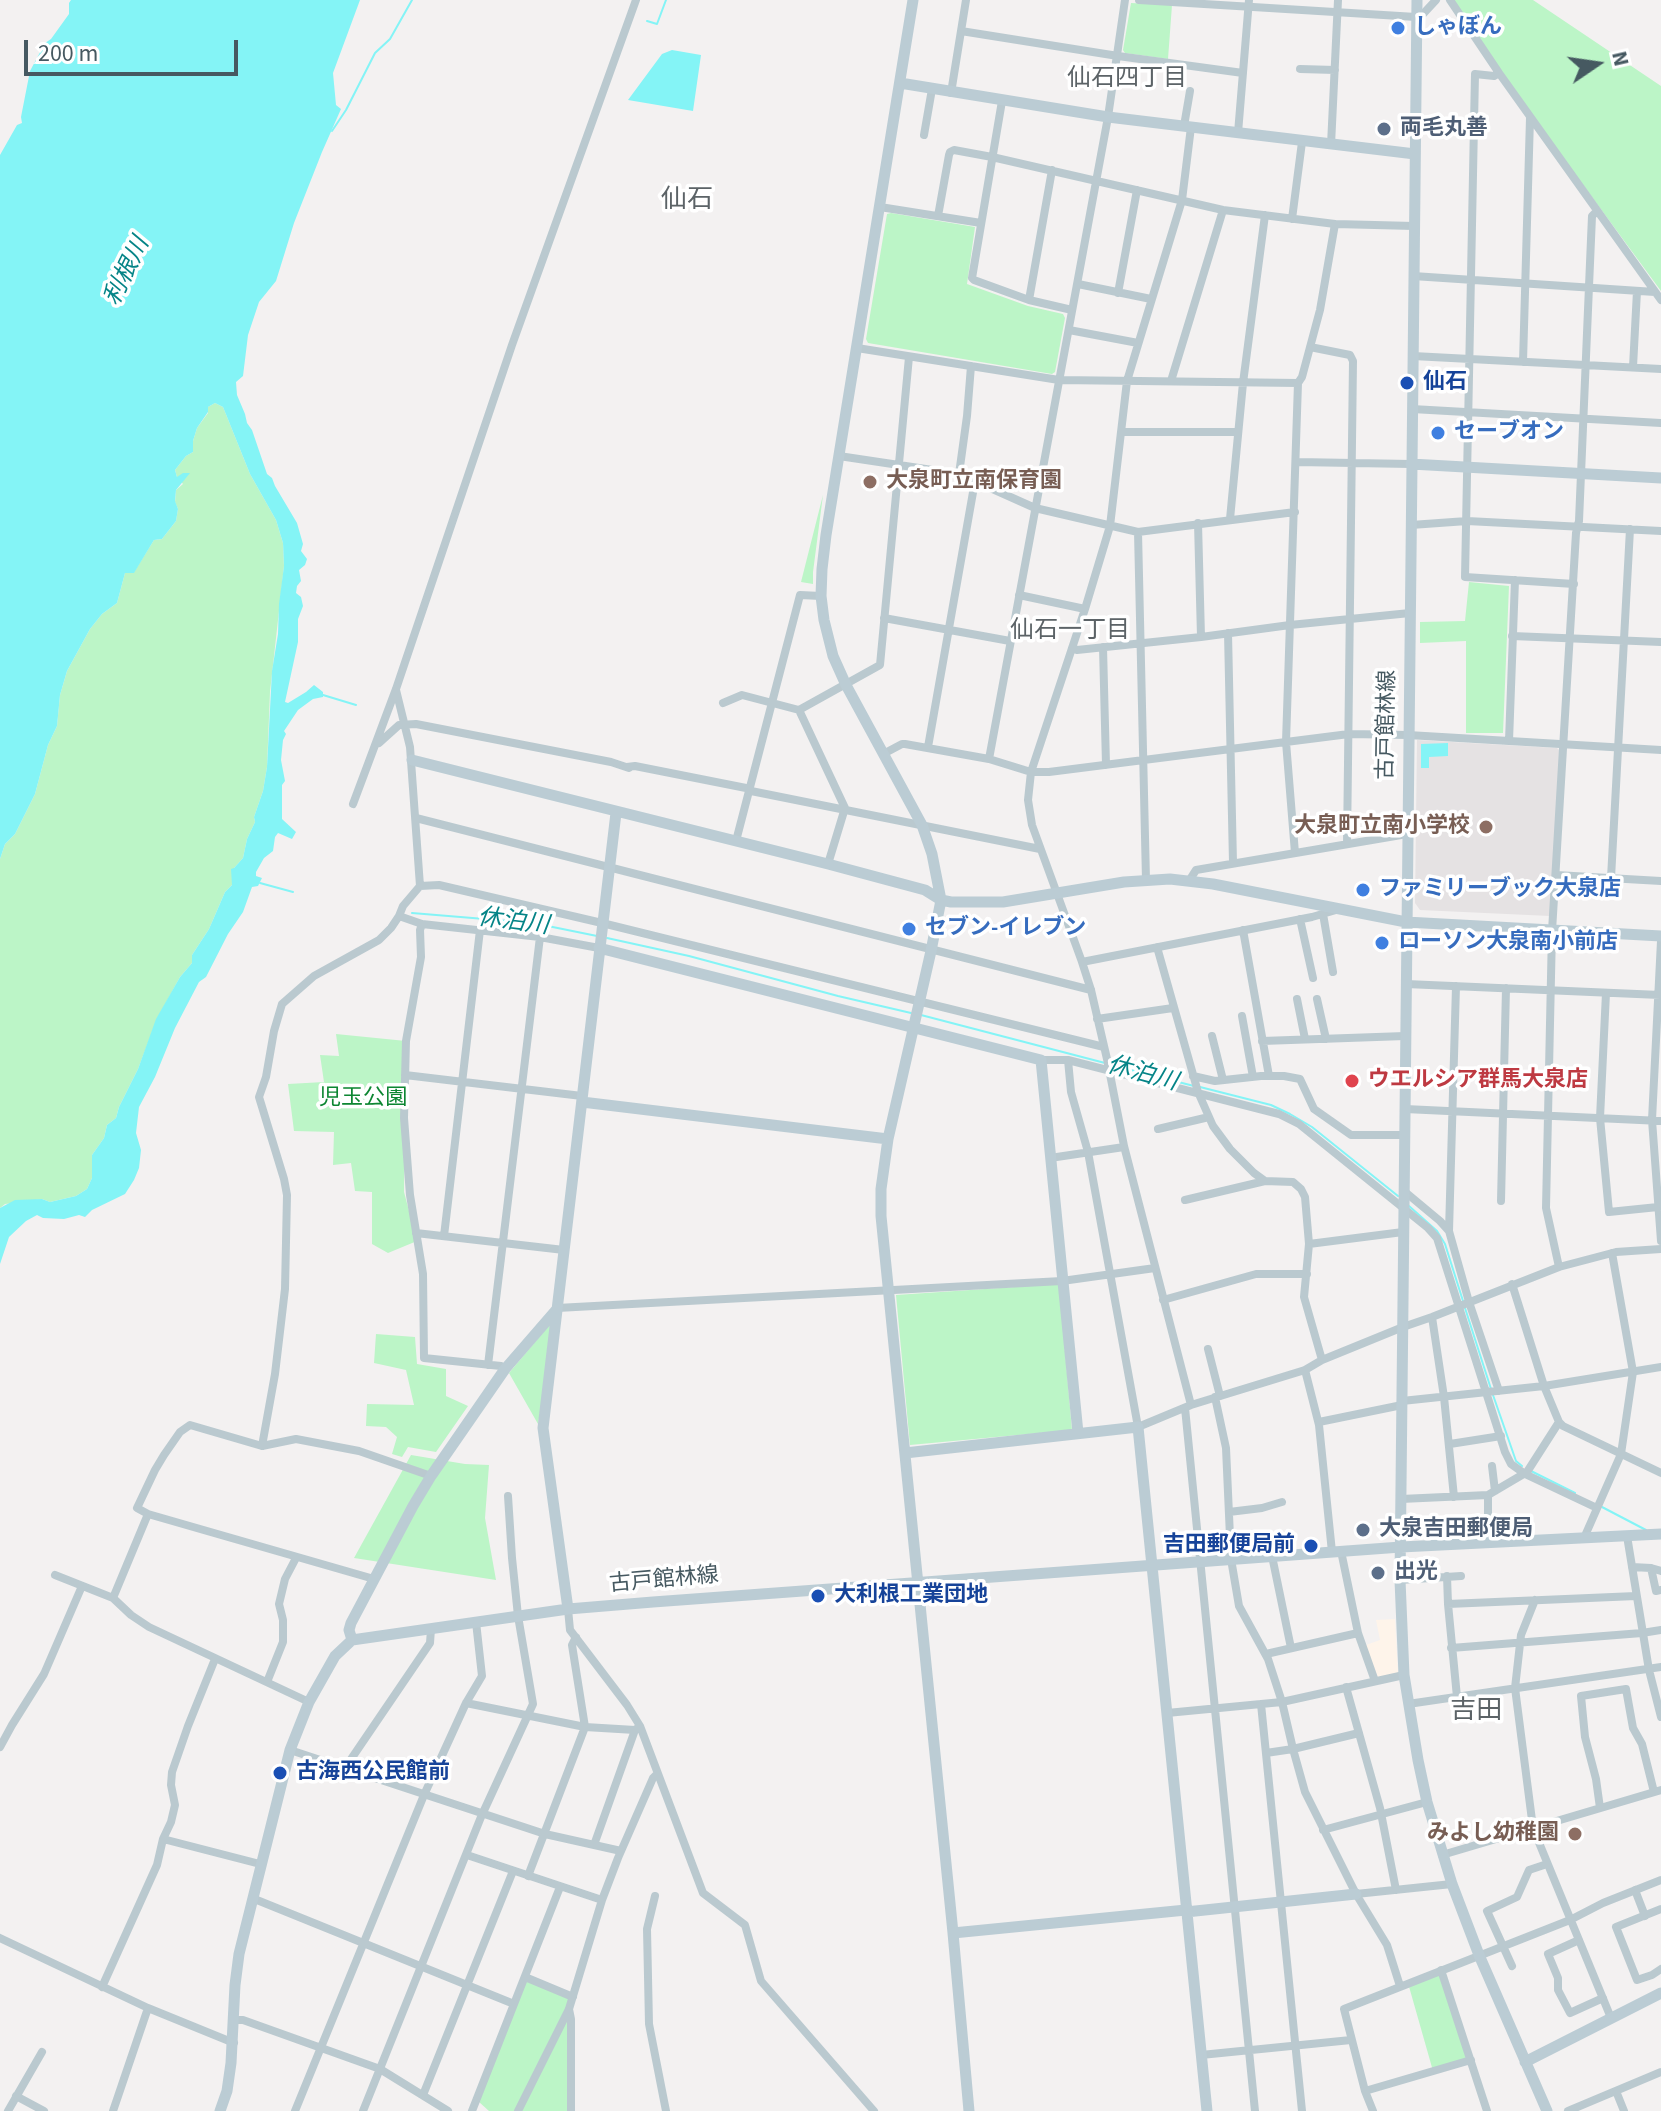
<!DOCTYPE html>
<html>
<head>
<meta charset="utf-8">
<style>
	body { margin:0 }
	#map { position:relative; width:1661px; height:2111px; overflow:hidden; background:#f3f1f1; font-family:"Source Sans 3",sans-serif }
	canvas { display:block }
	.north { position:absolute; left:1557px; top:24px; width:80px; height:80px; -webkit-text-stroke:6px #fff; paint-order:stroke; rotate:77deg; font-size:22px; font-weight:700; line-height:32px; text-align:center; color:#465961 }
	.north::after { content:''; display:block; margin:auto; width:28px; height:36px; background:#465961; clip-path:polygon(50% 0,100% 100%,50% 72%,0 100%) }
	.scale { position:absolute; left:24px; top:40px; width:214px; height:36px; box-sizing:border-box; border:4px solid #465961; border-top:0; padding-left:10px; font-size:24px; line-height:28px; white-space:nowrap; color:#465961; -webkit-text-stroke:6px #fff; paint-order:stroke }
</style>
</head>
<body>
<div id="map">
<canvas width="1661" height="2111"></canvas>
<div class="north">N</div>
<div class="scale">200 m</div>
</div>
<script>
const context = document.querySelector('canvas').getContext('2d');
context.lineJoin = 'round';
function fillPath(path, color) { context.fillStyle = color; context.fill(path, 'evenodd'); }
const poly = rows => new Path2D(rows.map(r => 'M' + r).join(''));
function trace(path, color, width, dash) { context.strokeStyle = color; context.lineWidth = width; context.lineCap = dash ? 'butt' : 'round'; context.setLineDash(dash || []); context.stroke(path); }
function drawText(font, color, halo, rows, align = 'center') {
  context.font = font + ' "Source Sans 3","Noto Sans JP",sans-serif'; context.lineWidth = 7; context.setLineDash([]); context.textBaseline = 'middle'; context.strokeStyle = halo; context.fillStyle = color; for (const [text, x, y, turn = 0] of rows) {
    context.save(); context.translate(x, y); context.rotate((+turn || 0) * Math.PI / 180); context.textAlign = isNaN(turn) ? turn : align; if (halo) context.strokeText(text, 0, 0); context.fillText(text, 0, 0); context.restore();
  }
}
fillPath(poly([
	[1395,1619,1398,1673,1378,1678,1366,1645,1380,1640,1376,1620]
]), '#fef4ea');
fillPath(poly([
	[1417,740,1557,748,1560,751,1550,916,1420,910,1415,903]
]), '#e5e2e3');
fillPath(poly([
	[1453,0,1533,0,1661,86,1661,291,1506,80],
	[1131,3,1172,5,1168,59,1125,53,1123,50],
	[891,213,975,227,967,284,1028,306,1063,314,1065,318,1055,372,1052,374,868,343,866,339,887,214],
	[215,403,223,407,250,474,276,520,283,543,284,566,270,692,267,767,263,791,254,817,255,822,247,839,243,858,234,868,232,885,225,892,209,929,192,955,192,963,180,977,157,1019,138,1069,119,1107,116,1118,107,1125,104,1138,92,1155,92,1178,87,1189,76,1196,50,1202,42,1199,29,1201,5,1204,0,1208,0,859,5,844,15,834,35,794,48,745,57,726,60,695,67,671,90,629,102,614,117,603,125,573,134,572,154,540,162,539,176,521,178,509,175,502,176,490,183,484,177,477,175,470,186,456,193,452,193,441,197,428,208,413,208,407],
	[823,495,813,572,813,584,801,582],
	[1469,582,1509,586,1503,733,1466,733,1466,641,1420,643,1420,622,1465,621],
	[336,1034,406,1041,404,1192,417,1241,388,1253,372,1244,372,1192,355,1191,351,1163,333,1165,334,1132,294,1131,288,1084,324,1082,320,1055,339,1056],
	[1059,1284,1072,1430,910,1445,896,1295],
	[556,1317,538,1424,509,1373],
	[376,1334,415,1337,417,1364,446,1369,446,1396,468,1406,436,1452,408,1447,402,1457,392,1454,397,1437,386,1427,366,1426,367,1404,414,1405,406,1370,374,1363],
	[411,1455,465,1464,489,1465,485,1518,496,1580,354,1558],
	[1441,1970,1471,2060,1433,2071,1408,1983],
	[524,1979,569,1999,566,2009,516,2111,489,2111,479,2102],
	[568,2017,569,2111,521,2111]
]), '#bcf5c7');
fillPath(poly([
	[71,0,360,0,333,73,336,105,341,109,322,152,294,223,276,281,259,302,248,335,243,376,236,382,237,395,245,414,247,423,252,430,267,474,272,478,275,486,297,523,303,544,301,551,307,559,305,565,299,570,301,581,297,586,296,593,301,597,303,606,298,619,298,642,285,702,288,703,306,692,314,685,323,692,323,697,313,699,298,710,284,731,286,734,283,740,281,760,285,781,282,785,282,819,296,832,292,839,278,833,275,837,273,851,264,858,256,872,256,876,262,878,258,886,252,887,243,912,228,934,206,977,199,982,175,1028,155,1077,139,1107,136,1133,141,1150,139,1168,134,1180,125,1194,92,1210,85,1217,79,1215,64,1219,43,1218,37,1215,26,1221,9,1237,0,1264,0,1208,15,1200,42,1199,50,1202,76,1196,87,1189,92,1178,92,1155,104,1138,107,1125,116,1118,119,1107,138,1069,156,1019,180,977,192,963,192,955,209,929,225,892,232,885,231,869,234,868,243,858,247,839,255,822,254,817,263,791,267,767,272,671,278,634,279,604,284,566,283,543,276,520,250,474,223,407,215,403,208,407,208,412,197,428,193,441,193,452,186,456,175,470,177,477,183,473,190,473,176,490,175,501,178,509,176,521,162,539,154,540,134,573,125,573,117,603,102,614,90,629,67,671,60,695,57,726,48,745,35,794,15,834,5,844,0,859,0,155,17,125,22,123,21,117,30,71,45,43,51,39,69,14,69,3],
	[672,50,701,55,693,111,628,100,662,54],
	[1448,743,1448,756,1429,757,1429,768,1421,768,1421,744]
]), '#84f4f6');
trace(poly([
	[647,21,657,24,666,0],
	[332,131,346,110,375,53,390,39,412,0],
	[323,695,356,705],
	[260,883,293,892],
	[412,913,533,923,597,936],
	[607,938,689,956,838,996,911,1013],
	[921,1015,1105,1063],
	[1111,1065,1194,1086],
	[1200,1087,1271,1105,1290,1114,1312,1127,1398,1196],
	[1409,1206,1437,1231,1445,1244,1463,1301],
	[1465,1308,1491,1389],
	[1493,1395,1516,1461,1522,1466],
	[1531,1471,1575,1493],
	[1602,1507,1646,1530]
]), '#84f4f6', 2);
trace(poly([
	[1139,0,1416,17,1423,14,1436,0],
	[1450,0,1499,73,1661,300],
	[961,31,1118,56,1243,73],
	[1300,69,1335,70],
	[1499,73,1494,76,1475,74,1465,577,1574,584],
	[951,93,966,0],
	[1002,101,972,278,974,280,1029,300,1072,310],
	[1184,126,1190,91],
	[1191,127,1182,200,1127,381,1110,526,1085,609,1031,772,1049,772,1349,734,1408,735,1661,750],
	[1238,133,1249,0],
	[924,135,932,89],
	[1331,145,1338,0],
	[880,207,981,223],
	[938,216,949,155,950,152,954,150,992,157,1223,210,1335,224,1414,226],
	[1292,219,1302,142],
	[1413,276,1655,292],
	[1078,284,1151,299],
	[1118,293,1137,190],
	[1029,300,1052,170],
	[1069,330,1138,343],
	[1310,347,1350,355,1353,361,1347,844],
	[857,348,1059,380,1298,383],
	[1413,356,1661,369],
	[1523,362,1530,118],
	[1633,367,1637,291],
	[1171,381,1223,210],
	[1412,409,1661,423],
	[1121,432,1238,432],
	[839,456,959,474,1035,508,1138,532,1295,512],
	[1297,462,1411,464],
	[959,474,967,416,971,366],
	[1230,519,1243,383,1265,215],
	[1198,523,1201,637],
	[1411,525,1467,521,1661,531],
	[1138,532,1146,880],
	[1019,595,1085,609],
	[884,618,1010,641],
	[1228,633,1233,863],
	[1512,636,1661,642],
	[1103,647,1106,765],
	[1072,648,1077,650,1201,637,1290,625,1410,613],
	[723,703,742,695,799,710,880,665,909,357],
	[799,710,845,808,828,864],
	[1509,741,1515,580],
	[379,743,399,725,416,724,611,762,629,768],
	[928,747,975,481],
	[885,753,902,744,905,744,989,759,1031,772,1028,800,1032,825,1082,962,1091,990,1107,1059,1124,1146,1191,1405],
	[989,759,1108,117,1125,0],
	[627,767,635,766,746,788,751,791,1040,849],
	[353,804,396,689,512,345,636,0],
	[416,818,1091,990],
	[736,841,800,595,821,596],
	[1295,853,1286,742,1298,383,1302,377,1320,310,1335,224],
	[1556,875,1661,881],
	[1611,878,1630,529],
	[1189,881,1196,870,1407,834],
	[420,886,439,885,602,923,1104,1047],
	[1323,914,1333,972],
	[399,916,422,924],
	[1300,919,1313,978],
	[1243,930,1269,1076],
	[1661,941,1652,1120,1661,1241],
	[1157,947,1198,1092,1213,1126,1230,1149,1254,1173,1265,1181,1293,1182,1301,1189,1305,1197,1309,1244,1304,1297,1322,1360],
	[1082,962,1312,917,1336,910],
	[1406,984,1660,995],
	[1606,993,1600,1118,1609,1212,1658,1207],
	[1297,999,1305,1039],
	[1317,999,1326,1039],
	[1242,1016,1253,1077],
	[1097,1019,1173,1008],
	[1212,1036,1223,1080],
	[1262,1041,1405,1036],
	[1041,1060,1068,1060,1279,1114,1299,1124,1428,1228,1437,1238,1505,1452,1511,1464,1525,1474,1597,1508],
	[1068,1060,1071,1092,1088,1152,1138,1427,1191,1405,1305,1370,1322,1360,1403,1327,1432,1317,1559,1267,1616,1252,1661,1249],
	[405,1075,582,1096],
	[1193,1076,1215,1081,1261,1076,1284,1076,1300,1079,1314,1109,1351,1135,1404,1135],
	[1405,1109,1661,1121],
	[1158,1129,1209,1117],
	[1050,1158,1124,1147],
	[1404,1191,1440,1221,1449,1231,1469,1302,1499,1391],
	[1185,1200,1265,1181],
	[1501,1201,1506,988],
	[1449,1231,1456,986],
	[416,1233,564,1250],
	[444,1236,480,930],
	[1309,1244,1403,1232],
	[1559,1267,1546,1208,1552,931,1576,533,1579,521,1592,216,1597,211],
	[1512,1284,1544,1386,1559,1422,1563,1426,1661,1473],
	[1163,1300,1256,1274,1307,1274],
	[557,1308,1062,1281,1155,1268],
	[1432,1317,1444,1397,1454,1497],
	[1208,1349,1220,1396],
	[488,1365,540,937],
	[505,1369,501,1366,424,1358,423,1274,410,1195,404,1118,406,1041,421,957,420,930,422,924,540,937,599,948],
	[1305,1370,1319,1425,1332,1552],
	[1215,1397,1226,1448,1231,1559,1239,1606,1268,1659,1282,1702,1293,1749,1305,1792,1356,1894,1387,1945,1400,1986],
	[1402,1401,1544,1386,1661,1367],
	[1185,1408,1255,2111],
	[1319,1422,1402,1405],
	[1450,1444,1501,1436],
	[262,1446,275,1374,285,1289,287,1195,284,1179,259,1097,266,1077,274,1031,282,1004,314,976,379,940,391,928,399,916,403,906,420,886,410,747,396,690],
	[1492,1466,1495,1491],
	[1401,1499,1488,1495,1527,1472,1559,1422],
	[1229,1512,1262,1508,1282,1502],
	[1627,1536,1649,1670,1661,1717],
	[1584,1538,1621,1454,1633,1372,1612,1253],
	[1488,1542,1488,1495],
	[1341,1551,1358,1633,1375,1681],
	[1272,1556,1291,1648],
	[1632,1567,1651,1568,1661,1571],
	[1651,1568,1656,1591,1661,1590],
	[55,1575,113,1598,131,1615,149,1627,309,1702],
	[1447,1576,1448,1604],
	[374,1579,148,1514,137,1508,155,1470,164,1455,180,1432,190,1425,262,1446,296,1439,359,1451,431,1476],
	[1400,1580,1461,1576],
	[113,1598,148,1514],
	[1535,1600,1521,1635,1515,1688,1533,1828,1611,2018],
	[568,1609,570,1630,627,1705,640,1726,703,1893,745,1925,761,1981,874,2111],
	[1451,1648,1642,1633,1661,1630],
	[1266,1654,1358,1633],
	[267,1682,283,1642,283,1620,279,1604,285,1579,296,1558],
	[1346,1687,1380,1808,1396,1890],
	[1457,1697,1448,1604,1636,1596],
	[466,1703,585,1727,635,1730],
	[1261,1704,1302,2111],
	[1408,1704,1661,1667],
	[1167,1713,1282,1702,1404,1675],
	[0,1747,12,1725,44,1674,82,1586],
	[290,1750,545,1834,621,1851],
	[1266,1753,1293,1749,1359,1733],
	[345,1768,430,1643,431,1629],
	[1600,1808,1596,1779,1585,1737,1581,1696,1626,1689,1633,1728,1642,1744,1654,1792],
	[1323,1830,1427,1802],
	[163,1839,260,1864],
	[594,1845,635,1730,639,1727],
	[467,1855,602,1900],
	[1442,1855,1661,1790],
	[528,1876,585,1727,572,1645,576,1637],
	[1635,1890,1645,1916],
	[1356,1894,1452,1884],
	[655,1896,647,1929,649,2024,666,2111],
	[252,1898,514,2004],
	[1661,1909,1616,1927,1637,1980,1652,1975,1661,1969],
	[0,1938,148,2008,234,2043],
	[1579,1940,1548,1954,1558,1978,1558,1990,1570,2013,1603,1998],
	[1512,1966,1487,1911,1517,1897,1529,1870,1547,1864],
	[1441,1970,1487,2111],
	[525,1977,573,1997],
	[102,1987,157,1865,163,1839,171,1822,175,1805,171,1785,172,1772,188,1726,215,1659],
	[569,2009,571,2019,571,2111],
	[234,2020,243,2020,380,2069,448,2111],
	[1201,2055,1351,2040],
	[1365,2091,1471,2060],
	[1616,2091,1624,2111],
	[423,2095,513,1871],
	[16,2096,44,2111],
	[8,2111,42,2052],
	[113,2111,148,2008],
	[295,2111,424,1795,466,1703,482,1676,476,1622],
	[363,2111,481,1817,533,1704,518,1616,512,1558,508,1496],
	[472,2111,560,1887],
	[518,2111,569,2009,602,1900,618,1858,653,1778,657,1774],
	[1373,2111,1365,2091,1344,2009,1570,1920,1603,1903,1661,1880],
	[1568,2111,1661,2072]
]), '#bac9cf', 8);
trace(poly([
	[913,0,826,535,822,569,821,596,824,620,833,656,846,685,922,825,932,854,941,900,931,951,888,1139,881,1189,881,1216,953,1933,969,2111],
	[1417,0,1400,1580,1404,1675,1418,1760,1427,1802,1452,1884,1479,1955,1547,2111],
	[900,83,1108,117,1415,154],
	[1411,464,1661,478],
	[412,760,828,864,925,890,941,900,951,902,1003,902,1124,882,1170,879,1213,884,1406,922,1661,936],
	[599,948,1041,1060,1078,1433],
	[582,1102,888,1139],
	[905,1453,1138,1427,1207,2111],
	[568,1609,543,1428,616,813],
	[352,1640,349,1630,351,1623,413,1506,431,1476,505,1369,557,1309],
	[1186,1912,1356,1894],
	[953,1933,1186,1910],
	[1525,2062,1661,1993],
	[220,2111,227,2091,231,2063,235,1985,239,1954,290,1750,309,1702,335,1656,352,1640,568,1609,653,1602,1401,1547,1661,1534]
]), '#bbccd4', 11);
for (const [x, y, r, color] of [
	[1398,28,8,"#3f7fe0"],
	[1384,129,8,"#5c6f8a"],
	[1407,383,8,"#1a4fb4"],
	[1438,433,8,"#3f7fe0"],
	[870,482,8,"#8d6e63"],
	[1486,827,8,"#8d6e63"],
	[1363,890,8,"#3f7fe0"],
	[909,929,8,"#3f7fe0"],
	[1382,943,8,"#3f7fe0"],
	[1352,1081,8,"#e0444e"],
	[1363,1530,8,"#5c6f8a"],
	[1311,1546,8,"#1a4fb4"],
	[1378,1573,8,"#5c6f8a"],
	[818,1596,8,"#1a4fb4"],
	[280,1773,8,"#1a4fb4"],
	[1575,1834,8,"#8d6e63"]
]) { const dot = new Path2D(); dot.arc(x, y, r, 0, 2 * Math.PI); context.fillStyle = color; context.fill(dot); trace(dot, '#fff', 3); }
drawText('bold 22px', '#366cbe', '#fff', [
	["しゃぼん",1414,28],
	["セーブオン",1454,433],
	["ファミリーブック大泉店",1379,890],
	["セブン-イレブン",925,929],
	["ローソン大泉南小前店",1398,943]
], 'left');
drawText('bold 22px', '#4e5e75', '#fff', [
	["両毛丸善",1400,129],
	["大泉吉田郵便局",1379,1530],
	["出光",1394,1573]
], 'left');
drawText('bold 22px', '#164399', '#fff', [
	["仙石",1423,383],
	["吉田郵便局前",1295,1546,"right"],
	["大利根工業団地",834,1596],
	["古海西公民館前",296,1773]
], 'left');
drawText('bold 22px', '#785e54', '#fff', [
	["大泉町立南保育園",886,482,"left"],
	["大泉町立南小学校",1470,827],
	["みよし幼稚園",1559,1834]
], 'right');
drawText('22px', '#465961', '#fff', [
	["古戸館林線",1388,725,-89],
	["古戸館林線",664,1581,-5]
]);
drawText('bold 22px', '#be3a42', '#fff', [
	["ウエルシア群馬大泉店",1368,1081]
], 'left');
drawText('22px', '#0d8632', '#fff', [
	["児玉公園",363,1099]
]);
drawText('24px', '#5c6367', '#fff', [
	["仙石四丁目",1127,80],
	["仙石一丁目",1070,632]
]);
drawText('italic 24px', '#058487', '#fff', [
	["利根川",128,272,-64],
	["休泊川",513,923,7],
	["休泊川",1142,1075,15]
]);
drawText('26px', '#5c6367', '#fff', [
	["仙石",687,201],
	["吉田",1476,1712]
]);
</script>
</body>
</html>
